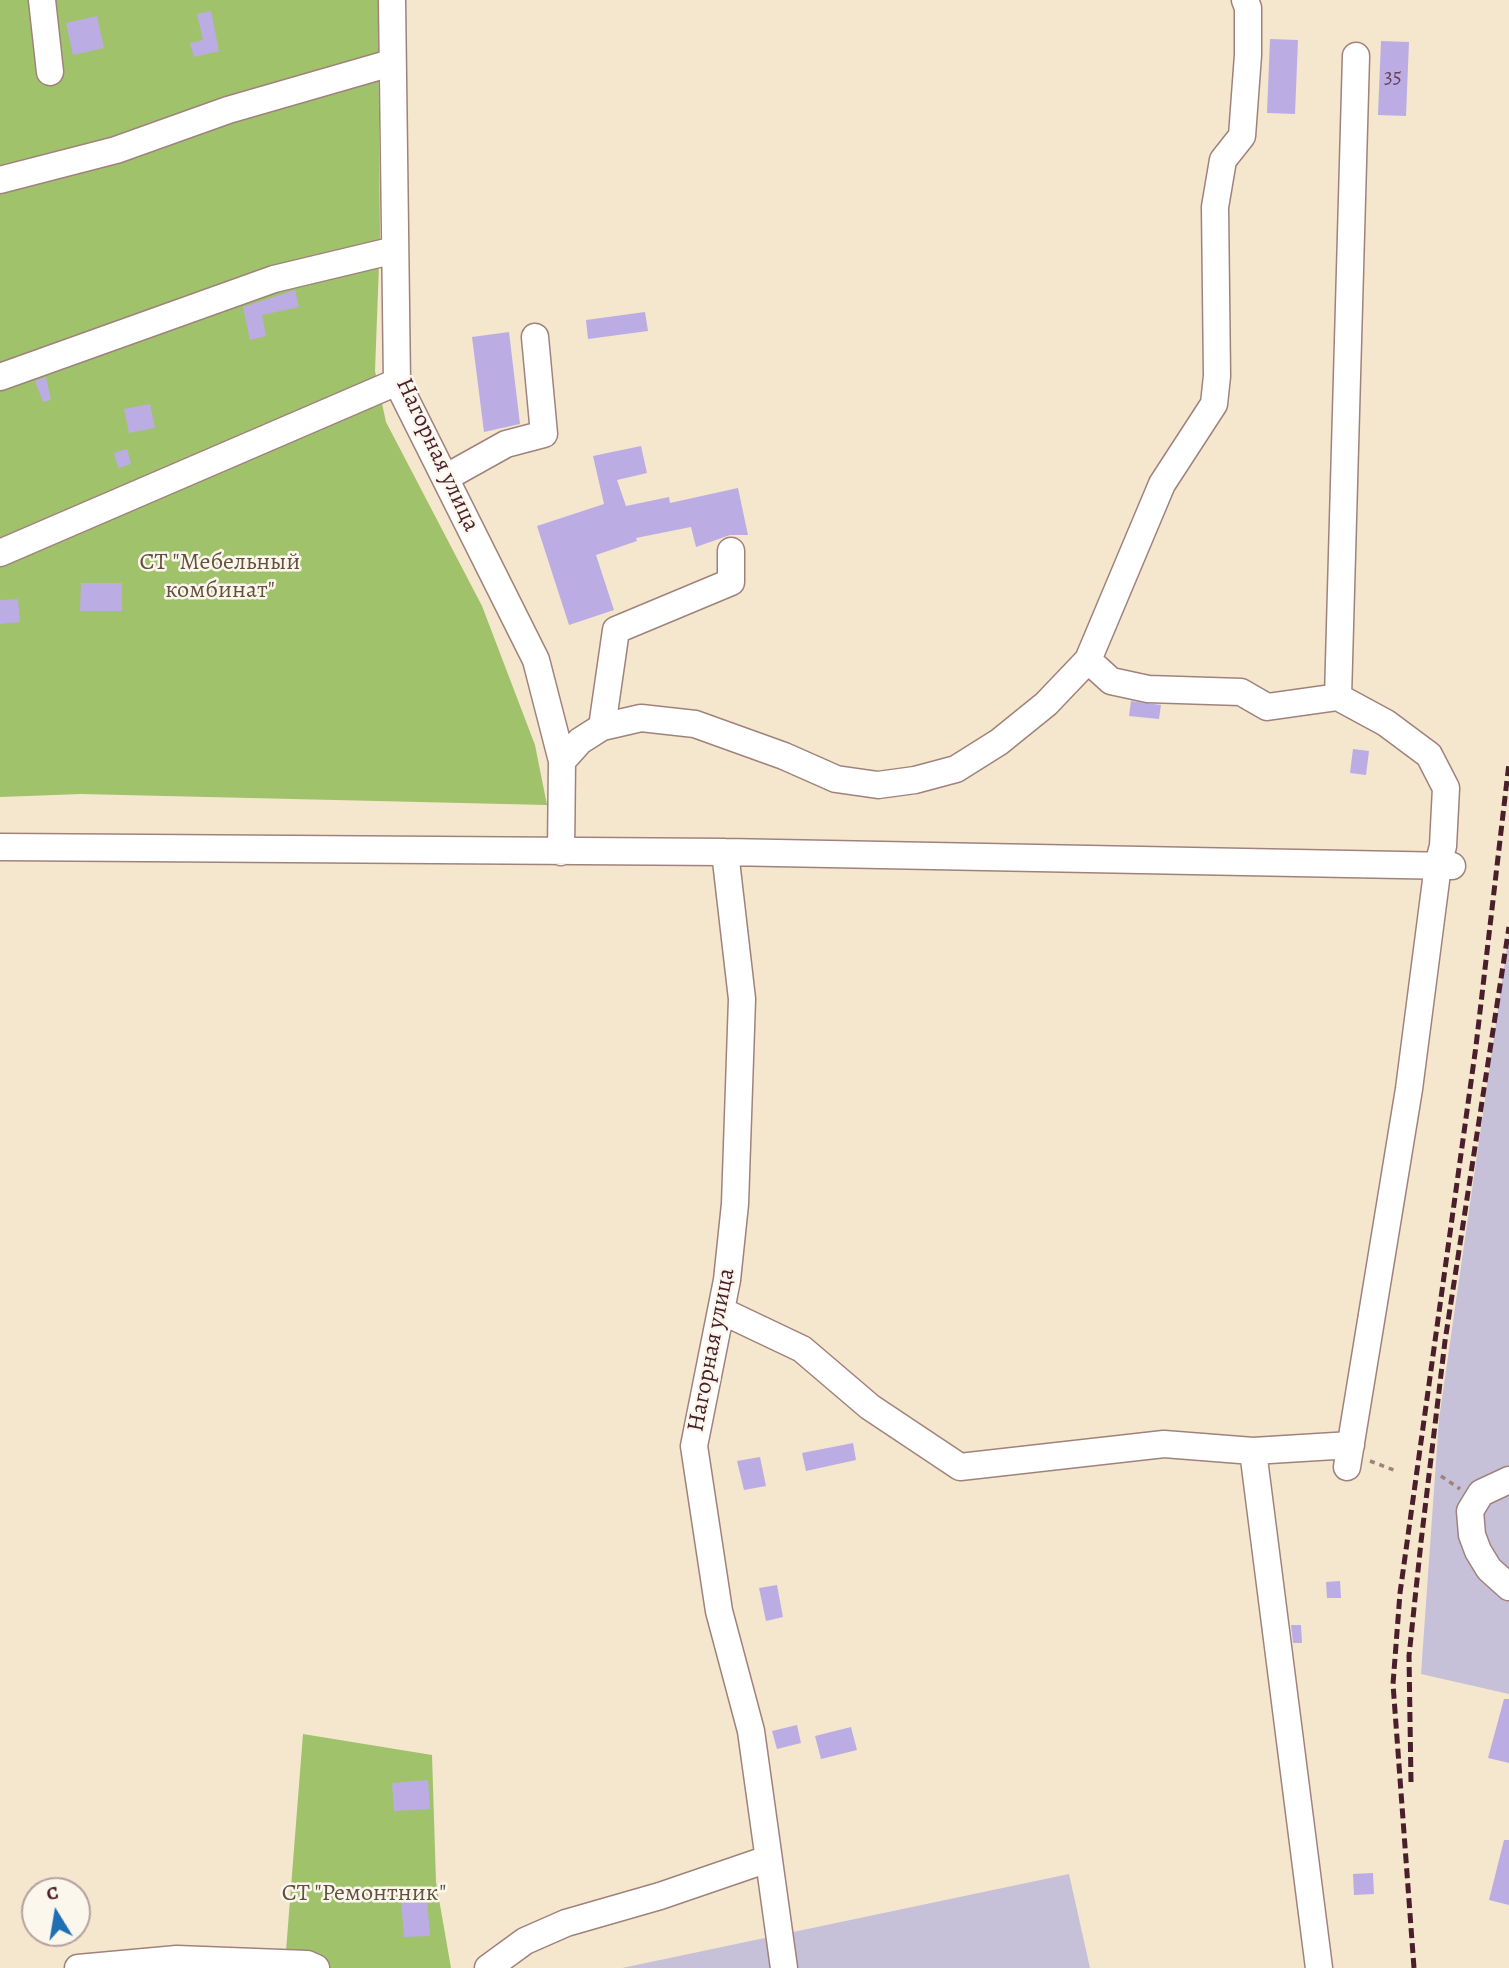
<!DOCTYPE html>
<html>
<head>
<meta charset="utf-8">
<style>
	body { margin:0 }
	#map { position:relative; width:1509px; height:1968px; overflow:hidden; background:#f5e6ce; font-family:Alegreya,serif }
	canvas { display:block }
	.north { position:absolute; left:21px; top:1877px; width:70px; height:70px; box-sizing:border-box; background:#fbf7ec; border:2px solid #b4a19f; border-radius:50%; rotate:349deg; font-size:19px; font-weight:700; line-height:28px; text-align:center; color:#4a1f2b }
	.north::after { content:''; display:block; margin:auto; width:24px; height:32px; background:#1f6fb2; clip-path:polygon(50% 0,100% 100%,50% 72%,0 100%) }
</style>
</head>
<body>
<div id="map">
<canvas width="1509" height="1968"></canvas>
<div class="north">С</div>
</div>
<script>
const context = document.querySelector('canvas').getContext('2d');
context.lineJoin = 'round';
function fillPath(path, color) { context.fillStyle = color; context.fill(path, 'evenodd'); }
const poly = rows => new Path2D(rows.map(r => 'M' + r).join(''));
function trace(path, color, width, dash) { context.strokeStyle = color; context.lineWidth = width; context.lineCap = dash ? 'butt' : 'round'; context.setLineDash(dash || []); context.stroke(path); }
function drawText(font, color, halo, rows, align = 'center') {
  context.font = font + ' Alegreya,serif'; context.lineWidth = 5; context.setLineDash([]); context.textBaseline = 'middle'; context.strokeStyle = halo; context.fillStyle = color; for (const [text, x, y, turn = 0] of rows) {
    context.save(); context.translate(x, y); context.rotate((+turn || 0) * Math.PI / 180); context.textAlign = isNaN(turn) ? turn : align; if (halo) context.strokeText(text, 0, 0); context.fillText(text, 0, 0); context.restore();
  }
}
fillPath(poly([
	[1509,933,1509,1694,1421,1674,1439,1419],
	[1069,1874,1090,1968,622,1968]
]), '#c6c0d9');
fillPath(poly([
	[0,0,378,0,380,238,375,371,386,422,482,606,535,745,547,805,81,794,0,797],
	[303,1734,432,1755,436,1882,451,1968,235,1968,286,1951]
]), '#a0c26b');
fillPath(poly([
	[211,11,219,51,194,57,190,43,203,40,197,14],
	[97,16,104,48,73,55,66,23],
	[1270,39,1298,40,1295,114,1267,113],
	[1381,41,1409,42,1406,116,1378,115],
	[295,290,299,307,262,315,266,336,250,340,243,307],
	[645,312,648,331,588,339,586,320],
	[509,332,520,424,484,432,472,337],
	[46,377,51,400,43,402,35,381],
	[150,404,155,428,129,433,124,409],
	[641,446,647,473,617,480,626,506,669,497,670,503,738,488,748,535,730,535,696,547,691,527,636,538,637,541,596,555,614,610,569,625,537,526,604,504,593,456],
	[127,449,131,464,118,468,114,453],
	[81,583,122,583,122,611,80,611],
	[18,599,20,622,0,624,0,600],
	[1131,701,1161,705,1159,719,1129,716],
	[1353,749,1369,751,1366,775,1350,773],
	[853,1443,856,1460,806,1471,802,1453],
	[760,1457,766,1486,744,1490,737,1461],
	[1340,1581,1341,1598,1327,1598,1326,1582],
	[777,1585,783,1617,766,1621,759,1588],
	[1291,1625,1301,1625,1302,1643,1293,1643],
	[1504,1699,1509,1699,1509,1763,1488,1758],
	[797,1725,801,1743,777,1749,772,1731],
	[851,1727,857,1750,821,1759,815,1736],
	[428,1780,430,1809,394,1811,392,1783],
	[1504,1840,1509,1840,1509,1905,1489,1900],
	[1373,1873,1374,1894,1354,1895,1353,1874],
	[427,1898,430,1936,404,1937,401,1900]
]), '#bbade3');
const minor = poly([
	[42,0,50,72],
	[392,0,397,382,536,660,562,761,561,852],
	[0,180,116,150,228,110,391,63],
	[0,377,274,279,395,250],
	[445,478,506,444,544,434,535,337],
	[0,553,397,382],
	[1088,660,1111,681,1148,689,1241,692,1267,707,1338,697],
	[602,727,616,630,731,582,731,551],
	[562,761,580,741,602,727,641,718,695,724,784,756,836,779,878,785,915,780,956,769,999,742,1046,704,1088,660,1162,484,1214,404,1217,376,1215,207,1223,160,1242,136,1248,55,1248,8,1245,0],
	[0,847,725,852,1452,866],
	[725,852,742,999,735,1204,727,1280,694,1446,719,1611,751,1731,784,1968],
	[722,1311,802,1349,870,1407,960,1467,1164,1444,1253,1451,1351,1445],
	[1253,1451,1319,1968],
	[1347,1467,1409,1089,1438,865,1443,846,1446,788,1429,755,1386,723,1338,697,1356,56],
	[1509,1480,1481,1493,1470,1511,1472,1535,1478,1551,1489,1569,1509,1587],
	[78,1968,177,1959,307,1964,316,1968],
	[488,1968,525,1941,566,1923,660,1896,768,1859]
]);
trace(minor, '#a0827c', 29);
trace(poly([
	[1370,1461,1394,1470],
	[1441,1476,1460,1489]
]), '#a0827c', 3.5, [5, 5]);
trace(minor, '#fff', 26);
trace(poly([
	[1411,1782,1409,1656,1421,1542,1445,1341,1509,927],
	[1414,1968,1393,1684,1400,1593,1476,1046,1509,763]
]), '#4a1f2b', 5, [10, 5]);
drawText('21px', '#664259', null, [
	["35",1393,78]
]);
drawText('24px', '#4a1f2b', '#fbf7ec', [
	["Нагорная улица",437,455,65],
	["Нагорная улица",712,1350,-79]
]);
drawText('24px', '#64503e', '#fbf7ec', [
	["СТ \"Мебельный",220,563],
	["комбинат\"",220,591],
	["СТ \"Ремонтник\"",364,1894]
]);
</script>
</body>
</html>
